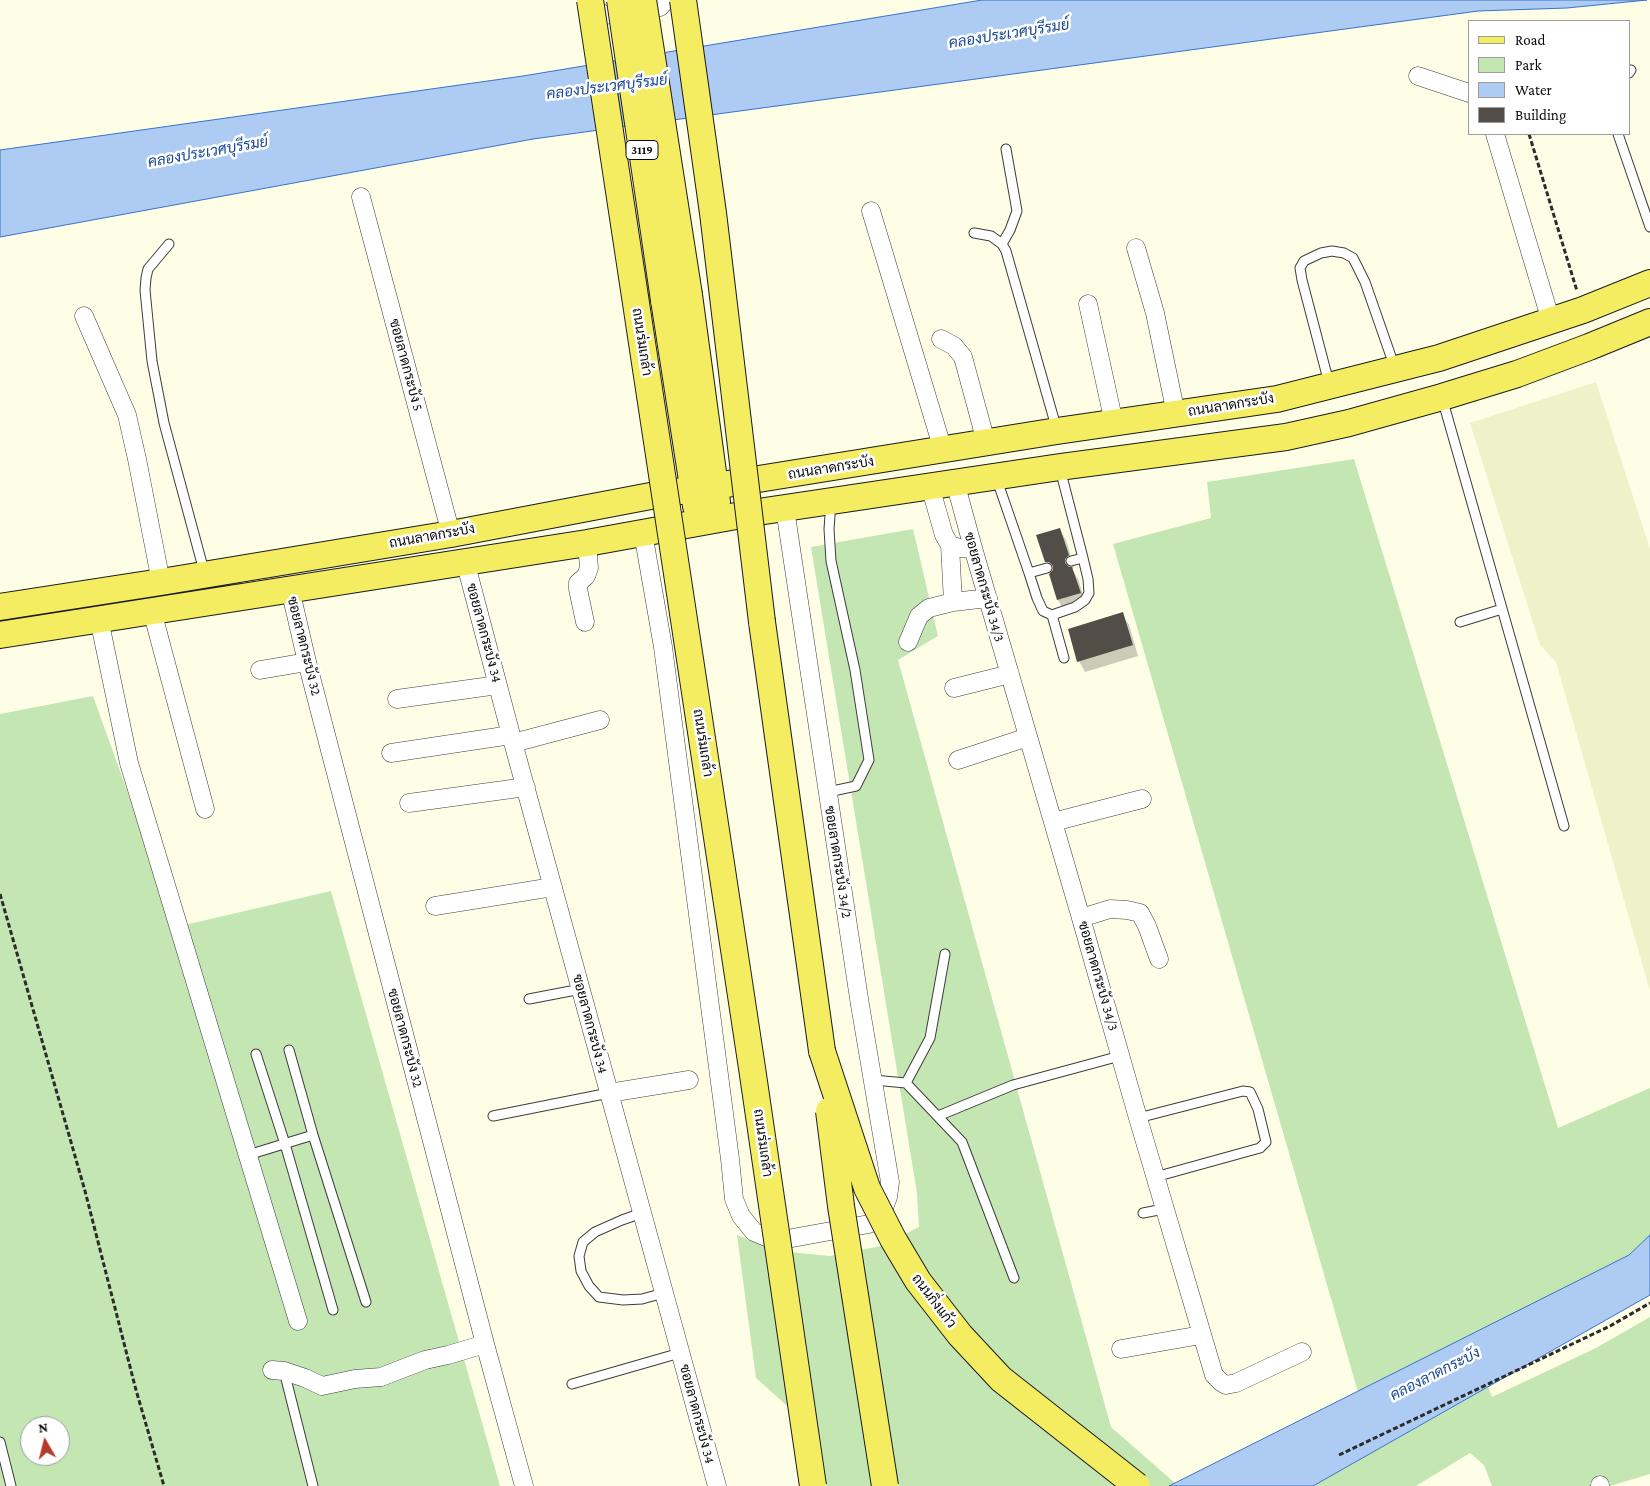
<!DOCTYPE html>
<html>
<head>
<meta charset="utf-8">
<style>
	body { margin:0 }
	#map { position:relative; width:1650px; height:1486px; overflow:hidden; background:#fefee7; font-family:"Crimson Pro",serif }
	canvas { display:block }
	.legend { position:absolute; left:1468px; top:20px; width:162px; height:115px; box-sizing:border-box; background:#fff; border:1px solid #9d9d9d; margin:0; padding:6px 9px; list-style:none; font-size:15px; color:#0a0a0a }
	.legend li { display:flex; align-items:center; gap:10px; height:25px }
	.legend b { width:25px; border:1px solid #9d9d9d }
	.north { position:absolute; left:20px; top:1416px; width:50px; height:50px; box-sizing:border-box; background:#fff; border:1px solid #9d9d9d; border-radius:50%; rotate:352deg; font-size:14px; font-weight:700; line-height:20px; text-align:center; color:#0a0a0a }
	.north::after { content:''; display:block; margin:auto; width:18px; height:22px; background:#b33b28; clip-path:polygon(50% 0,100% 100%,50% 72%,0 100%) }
</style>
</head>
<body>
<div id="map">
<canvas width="1650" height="1486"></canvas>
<ul class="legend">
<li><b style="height:6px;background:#f4ec61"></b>Road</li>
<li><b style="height:14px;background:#c4e6b3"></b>Park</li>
<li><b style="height:14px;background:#aeccf3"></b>Water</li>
<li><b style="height:14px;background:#524d46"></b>Building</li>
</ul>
<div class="north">N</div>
</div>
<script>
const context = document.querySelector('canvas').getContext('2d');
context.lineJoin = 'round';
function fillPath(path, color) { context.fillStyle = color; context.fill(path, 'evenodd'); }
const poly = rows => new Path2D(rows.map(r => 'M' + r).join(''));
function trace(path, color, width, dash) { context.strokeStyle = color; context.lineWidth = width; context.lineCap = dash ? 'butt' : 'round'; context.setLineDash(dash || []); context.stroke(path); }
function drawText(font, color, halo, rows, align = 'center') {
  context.font = font + ' "Crimson Pro",Sarabun,serif'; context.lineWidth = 5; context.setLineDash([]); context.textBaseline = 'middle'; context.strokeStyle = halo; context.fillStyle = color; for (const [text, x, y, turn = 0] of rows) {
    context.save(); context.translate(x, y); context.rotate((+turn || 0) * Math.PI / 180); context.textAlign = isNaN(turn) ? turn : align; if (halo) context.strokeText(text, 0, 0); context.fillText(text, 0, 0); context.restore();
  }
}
fillPath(poly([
	[1596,382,1650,549,1650,991,1556,662,1540,645,1470,423]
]), '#eef2c9');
fillPath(poly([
	[1354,459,1558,1128,1650,1088,1650,1235,1629,1255,1358,1392,1113,544,1211,518,1207,482],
	[913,529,938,636,898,660,1111,1427,1175,1483,1169,1486,813,1486,803,1420,756,1378,737,1235,779,1251,830,1256,881,1246,919,1227,917,1193,811,547],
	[93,696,176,927,331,891,500,1486,0,1486,0,714],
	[30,1426,60,1426,60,1456,30,1456],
	[1650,1317,1650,1474,1610,1486,1492,1486,1484,1465,1470,1453,1416,1486,1313,1486,1488,1387,1492,1397,1596,1348]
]), '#c4e6b3');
const water = poly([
	[982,0,1647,0,1567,8,1478,11,533,139,0,237,0,150,523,76,982,0],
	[1650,1235,1650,1295,1313,1486,1169,1486,1629,1255,1650,1235]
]);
fillPath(water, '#aeccf3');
trace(water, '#3773c8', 1);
fillPath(poly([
	[1059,529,1066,540,1074,567,1072,569,1078,579,1086,604,1064,611,1058,600,1050,574,1052,572,1046,562],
	[1122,614,1129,625,1138,656,1085,672,1079,661]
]), '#0003');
fillPath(poly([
	[1060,528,1069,555,1065,559,1065,563,1069,567,1072,567,1081,593,1057,600,1049,574,1053,570,1053,566,1049,562,1045,562,1036,535],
	[1123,612,1133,645,1077,662,1068,629]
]), '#524d46');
const lane = poly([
	[1629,73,1631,70],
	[1618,134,1650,227],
	[974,233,991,236,1002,244,1006,251,1057,430],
	[169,244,148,269,146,278,145,290,152,361,164,423,204,571],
	[1002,244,1010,230,1017,211,1006,149],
	[1329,383,1302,280,1300,268,1304,261,1321,253,1332,251,1344,253,1353,258,1365,282,1395,368],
	[1442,398,1564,826],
	[1060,469,1083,558,1071,561],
	[997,480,1029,573,1047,568],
	[1029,573,1037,598,1043,611,1052,615,1075,607,1085,600,1089,593,1088,579,1083,558],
	[1052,615,1064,658],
	[1460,622,1502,609],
	[828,792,856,786,869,760,855,670,831,561,829,529,831,502],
	[529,999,581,989],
	[256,1054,285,1144,333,1310],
	[873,1080,906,1083,962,1142,1014,1278],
	[906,1083,930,1038,945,954],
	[493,1116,609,1093],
	[938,1116,1013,1085,1120,1056],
	[1138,1118,1243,1091,1250,1092,1258,1109,1266,1142,1260,1148,1155,1177],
	[313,1135,366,1302],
	[248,1155,313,1135,289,1050],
	[642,1213,622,1220,595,1232,583,1242,579,1256,581,1271,589,1286,599,1297,623,1300,642,1299,664,1293],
	[1143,1213,1164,1209],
	[284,1371,313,1486],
	[572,1384,680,1353],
	[0,1442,11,1486]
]);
const street = poly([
	[588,3,591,8,605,15,660,7,666,0],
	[1418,76,1469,93],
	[1495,134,1551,321],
	[361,197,451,534],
	[871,211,943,450],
	[1136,248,1155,313,1176,414],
	[1088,304,1114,423],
	[84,316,127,415,137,459,161,582],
	[941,339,954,346,963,357,986,442],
	[955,482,973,548,1081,918,1138,1118,1214,1375,1221,1382,1226,1385,1236,1383,1302,1352],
	[930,486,944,535,950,545,960,548,973,548],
	[643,533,663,647,730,1159,734,1199,741,1216,754,1232,766,1237,787,1239,869,1224,882,1213,888,1197,890,1182,860,1005,785,509],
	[950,545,953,602],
	[465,561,511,735,717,1486],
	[290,589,307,662,485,1344,524,1486],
	[152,611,205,809],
	[99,619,129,763,298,1321],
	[585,622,578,589,578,583,586,576,589,568,587,543],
	[908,642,919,616,929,608,953,602,988,598],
	[260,670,307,662],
	[954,688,1010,674],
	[397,699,498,685],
	[513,743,600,720],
	[391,753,511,735],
	[958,760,1028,737],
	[409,803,526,787],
	[1053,822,1142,799],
	[435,906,553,887],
	[1081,918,1110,909,1127,910,1140,913,1147,926,1159,959],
	[609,1093,689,1080],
	[1121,1349,1201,1335],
	[272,1370,284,1371,305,1378,322,1386,355,1379,381,1377,425,1360,448,1355,485,1344],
	[1600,1485,1600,1486]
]);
const primary = poly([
	[689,295,717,502],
	[664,300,696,506],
	[0,607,161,582,451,534,661,494,715,486,1057,431,1277,399,1439,358,1583,310,1650,283],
	[762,622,822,1051],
	[0,635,587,543,758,512,1060,467,1286,437,1349,423,1442,397,1517,374,1589,347,1650,322]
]);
trace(lane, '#3d3d3d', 11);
trace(street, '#3d3d3d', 19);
trace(primary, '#1b1b1b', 28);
trace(poly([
	[1529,134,1577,291],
	[0,894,85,1191,136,1390,164,1486],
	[1339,1455,1610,1326,1650,1303]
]), '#2c2c2c', 3, [5, 2.5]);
trace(lane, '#fff', 9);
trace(street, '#fff', 18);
trace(primary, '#f4ec61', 26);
const primaryBridge = poly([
	[590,0,752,1068,813,1486],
	[620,0,664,300],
	[643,0,689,295],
	[683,0,713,213,762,622],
	[822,1051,867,1188,893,1239,918,1281,960,1335,1001,1379,1137,1486],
	[829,1111,841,1206,885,1486]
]);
trace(primaryBridge, '#1b1b1b', 28, []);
trace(primaryBridge, '#f4ec61', 26);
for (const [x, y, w] of [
	[642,150,32]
]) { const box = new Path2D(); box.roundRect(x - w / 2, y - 9.5, w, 19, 4); context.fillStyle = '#fff'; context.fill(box); trace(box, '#0a0a0a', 1); }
drawText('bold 12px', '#0a0a0a', null, [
	["3119",642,150]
]);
drawText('14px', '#0a0a0a', '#fff', [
	["ถนนร่มเกล้า",642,342,81],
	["ซอยลาดกระบัง 5",406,365,75],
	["ถนนลาดกระบัง",1231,405,-9],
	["ถนนลาดกระบัง",831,468,-9],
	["ถนนลาดกระบัง",432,536,-10],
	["ซอยลาดกระบัง 34/3",984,587,74],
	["ซอยลาดกระบัง 34",484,633,75],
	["ซอยลาดกระบัง 32",304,646,76],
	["ถนนร่มเกล้า",703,743,81],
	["ซอยลาดกระบัง 34/2",838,862,81],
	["ซอยลาดกระบัง 34/3",1098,976,74],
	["ซอยลาดกระบัง 34",590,1024,75],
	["ซอยลาดกระบัง 32",405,1038,75],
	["ถนนร่มเกล้า",763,1143,82],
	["ถนนกิ่งแก้ว",934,1301,53],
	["ซอยลาดกระบัง 34",697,1414,75]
]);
drawText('italic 15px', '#194895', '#fff', [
	["คลองประเวศบุรีรมย์",1009,34,-9],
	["คลองประเวศบุรีรมย์",607,87,-7],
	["คลองประเวศบุรีรมย์",208,152,-10],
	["คลองลาดกระบัง",1435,1374,-27]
]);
</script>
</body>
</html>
